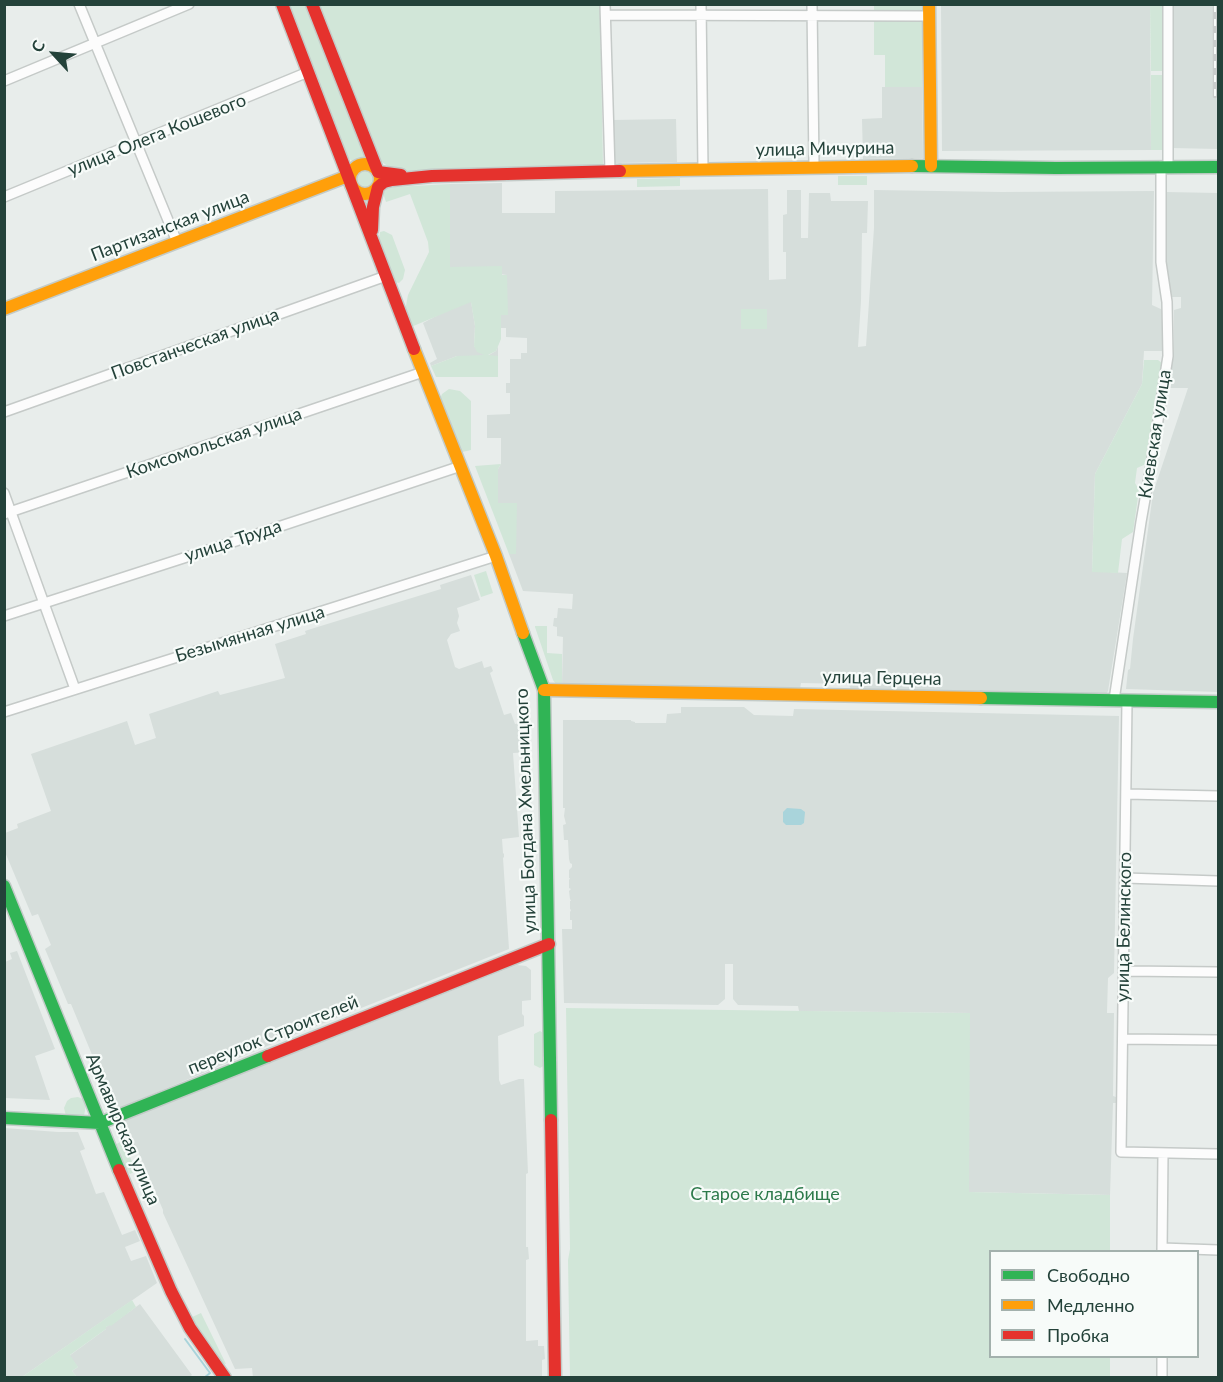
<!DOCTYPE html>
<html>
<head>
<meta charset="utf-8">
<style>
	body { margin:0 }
	#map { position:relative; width:1223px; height:1382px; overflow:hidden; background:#e8edeb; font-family:Lato,sans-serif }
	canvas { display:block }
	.frame { position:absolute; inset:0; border:6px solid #24423a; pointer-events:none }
	.legend { position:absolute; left:989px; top:1250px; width:210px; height:108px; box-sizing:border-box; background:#f7fbf9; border:2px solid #a3b1ad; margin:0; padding:8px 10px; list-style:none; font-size:18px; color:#24423a }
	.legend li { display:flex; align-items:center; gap:12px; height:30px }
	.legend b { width:30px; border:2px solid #a3b1ad }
	.north { position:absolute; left:24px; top:24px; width:60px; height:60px; -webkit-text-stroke:4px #f7fbf9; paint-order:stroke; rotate:296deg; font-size:16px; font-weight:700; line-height:24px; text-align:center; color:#24423a }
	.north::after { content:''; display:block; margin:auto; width:21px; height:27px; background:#24423a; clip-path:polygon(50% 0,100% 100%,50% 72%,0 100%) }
</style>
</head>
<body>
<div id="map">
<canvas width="1223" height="1382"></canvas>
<div class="frame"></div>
<ul class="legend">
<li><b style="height:8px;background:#30b455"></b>Свободно</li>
<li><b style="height:8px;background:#ff9f0a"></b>Медленно</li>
<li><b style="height:8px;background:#e5322d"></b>Пробка</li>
</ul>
<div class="north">С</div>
</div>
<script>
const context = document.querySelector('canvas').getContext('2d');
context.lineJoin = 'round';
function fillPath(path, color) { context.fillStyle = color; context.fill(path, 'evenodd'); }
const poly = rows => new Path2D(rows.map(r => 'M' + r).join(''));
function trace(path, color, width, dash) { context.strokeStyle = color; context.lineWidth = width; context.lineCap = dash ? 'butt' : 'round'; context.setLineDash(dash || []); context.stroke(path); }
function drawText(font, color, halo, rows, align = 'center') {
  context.font = font + ' Lato,sans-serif'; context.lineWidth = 4.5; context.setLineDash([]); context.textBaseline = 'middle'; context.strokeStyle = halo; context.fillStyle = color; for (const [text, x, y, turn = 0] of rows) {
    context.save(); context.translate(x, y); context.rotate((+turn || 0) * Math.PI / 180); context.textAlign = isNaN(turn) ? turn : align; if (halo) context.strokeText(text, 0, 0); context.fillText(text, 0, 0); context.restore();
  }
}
fillPath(poly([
	[941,5,1150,5,1151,150,942,151],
	[1172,5,1218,5,1218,149,1172,148],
	[882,87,922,87,923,158,863,159,862,119,882,118],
	[676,119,677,162,613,163,612,120],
	[502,183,502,213,555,213,555,191,768,189,769,280,786,279,786,252,783,252,783,215,787,214,787,190,801,190,801,238,808,238,809,193,830,193,831,201,868,201,867,233,862,233,861,301,858,347,866,346,874,228,874,190,1002,192,1154,191,1152,305,1163,310,1163,351,1144,351,1142,384,1095,474,1092,571,1127,573,1108,691,1106,694,851,690,849,684,801,683,800,689,562,685,563,637,557,636,557,627,553,626,554,618,557,618,558,608,572,609,573,594,523,591,509,554,516,554,516,503,498,503,498,469,501,464,501,438,487,438,487,415,510,414,510,393,506,393,506,383,510,383,510,359,521,359,521,353,527,353,527,338,506,337,506,328,501,328,501,315,507,315,507,275,450,267,450,184],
	[1218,188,1218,692,1126,689,1128,670,1130,669,1133,639,1153,493,1188,388,1168,388,1174,350,1174,310,1181,308,1181,297,1172,297,1166,273,1164,250,1166,192,1218,193],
	[471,301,475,326,474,346,489,355,496,351,498,346,498,356,457,356,431,366,430,363,437,359,423,323,438,315],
	[471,575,480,600,457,608,459,616,457,623,460,631,451,634,447,640,455,667,459,669,482,661,484,668,491,666,493,671,490,673,504,715,511,713,515,724,530,721,530,752,513,753,519,837,502,839,503,853,504,854,504,857,503,858,509,949,291,1036,115,1110,71,1004,68,1004,45,949,51,945,38,914,32,916,5,852,5,833,18,828,17,824,51,811,31,754,127,721,135,745,156,738,149,714,218,691,220,695,285,678,275,644,306,634,305,631,311,629,441,589,440,585],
	[681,707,744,707,754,715,793,716,794,709,1119,716,1114,973,1108,978,1107,1012,1107,1013,1114,1013,1113,1096,1116,1097,1116,1103,1113,1103,1110,1195,969,1192,969,1013,799,1011,798,1006,738,1005,733,999,733,964,725,964,725,999,718,1005,564,1003,562,929,572,929,572,920,570,920,570,912,571,910,570,909,570,901,571,901,570,899,569,891,571,889,569,888,569,880,570,878,569,878,569,870,572,867,572,864,570,863,569,859,568,840,564,840,563,825,566,824,564,816,565,808,563,808,563,720,631,720,631,721,635,722,635,723,666,723,667,714,681,713],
	[17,951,55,1049,35,1056,50,1100,5,1098,5,962,12,959,10,953],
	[517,965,526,966,531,970,531,1000,522,1001,522,1014,524,1016,524,1026,498,1036,499,1080,501,1085,519,1079,524,1079,528,1173,526,1174,526,1247,528,1247,529,1259,526,1260,526,1341,538,1340,538,1346,544,1346,545,1359,542,1360,542,1377,253,1378,252,1368,235,1369,163,1213,163,1210,137,1149,133,1148,121,1121],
	[4,1128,58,1132,78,1132,85,1149,80,1151,96,1194,104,1192,122,1235,135,1230,140,1241,125,1247,131,1261,146,1256,157,1283,22,1377,5,1377],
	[140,1304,192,1375,188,1378,77,1377,72,1371,78,1367,69,1356,106,1329,106,1327,110,1324,111,1325]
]), '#d6dedb');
fillPath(poly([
	[319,4,600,5,603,166,408,171,399,171,389,167,382,162,376,152,353,88,349,87,319,10],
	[288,5,308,5,365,154,364,157,359,161,352,161,347,157,344,153],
	[874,5,921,5,921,13,874,13],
	[1150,5,1164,5,1164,71,1151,71],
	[874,19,922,19,922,87,885,87,885,55,874,55],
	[1151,75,1164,75,1164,147,1162,150,1151,150],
	'355 179a10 10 0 1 1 20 0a10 10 0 1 1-20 0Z',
	[838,176,867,176,867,185,838,185],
	[680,178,680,186,637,187,637,179],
	[450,184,450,267,502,266,502,275,507,275,508,315,501,315,501,339,496,351,488,355,498,356,498,377,436,377,431,366,457,356,484,355,477,352,474,346,475,326,471,302,411,327,405,311,408,295,429,252,428,242,410,194,386,202,384,196,384,192,387,189,394,187],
	[384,231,392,235,405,270,403,279,399,283,395,282,379,238,380,232],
	[741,309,767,309,767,329,741,329],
	[1144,360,1158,360,1162,363,1146,464,1137,468,1135,483,1139,490,1133,532,1122,539,1118,573,1092,572,1095,474,1142,384],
	[449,389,460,391,471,401,471,450,458,453,439,401,442,394],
	[501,464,498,469,498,503,517,503,516,554,509,554,475,466],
	[486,571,493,593,481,597,474,575],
	[535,626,547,626,547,653,562,654,562,685,556,684,553,680,535,627],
	[566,1008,970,1013,969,1192,1110,1195,1110,1251,990,1252,990,1356,1110,1357,1110,1377,570,1377,568,1260,570,1249],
	[540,1031,545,1034,545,1065,540,1068,534,1065,534,1034],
	[78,1097,83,1099,86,1105,84,1116,82,1118,66,1116,64,1108,67,1101,71,1098],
	[123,1141,136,1171,130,1174,124,1169,114,1145],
	[132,1300,136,1307,111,1326,110,1325,106,1327,106,1329,70,1355,78,1367,72,1371,77,1377,22,1377],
	[201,1313,226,1364,221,1363,190,1318]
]), '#d1e6d8');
fillPath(poly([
	[787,808,801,809,805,812,804,823,801,825,786,825,783,822,783,812]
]), '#a9d4db');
trace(poly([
	[185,1339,210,1373,204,1378]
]), '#a9d4db', 2);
const street = poly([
	[79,4,177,242],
	[605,4,610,171],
	[701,4,703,170],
	[812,4,814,167],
	[1168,4,1168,166],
	[606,15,929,16],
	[4,81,189,4],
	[4,197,308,72],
	[4,412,386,276],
	[4,493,75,689],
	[4,514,423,372],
	[4,616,227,544,461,466],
	[1114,700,1141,522,1152,459,1168,356,1167,302,1161,262,1161,166],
	[1127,701,1121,1152,1218,1154],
	[4,712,496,556],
	[1126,794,1218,796],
	[1125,878,1218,881],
	[1124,971,1218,972],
	[1123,1039,1218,1040],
	[1162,1248,1218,1250],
	[1162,1252,1163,1153],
	[1162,1356,1162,1378]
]);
const fast = poly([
	[912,166,1056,168,1218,167],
	[523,633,544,690,551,1120],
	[981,698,1218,702],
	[4,886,119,1170],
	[4,1118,100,1123,268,1056]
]);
const slow = poly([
	[929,4,931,166],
	'350 179a15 15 0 1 1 30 0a15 15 0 1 1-30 0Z',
	[620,171,912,166],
	[4,309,348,176],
	[414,349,496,556,523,633],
	[544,690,981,698]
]);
const jam = poly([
	[282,4,414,349],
	[312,4,378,172,401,175],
	[372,230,373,207,378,187,384,182,392,180,432,176,620,171],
	[268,1056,549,944],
	[551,1120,555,1378],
	[119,1170,171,1291,190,1328,225,1378]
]);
trace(street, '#c5cac8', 12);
trace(fast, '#c3cbc8', 15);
trace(slow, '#c3cbc8', 15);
trace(jam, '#c3cbc8', 15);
trace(street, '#fcfcfc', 9);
trace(fast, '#30b455', 12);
trace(slow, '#ff9f0a', 12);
trace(jam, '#e5322d', 12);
const rail = poly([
	[1215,96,1215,4]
]);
trace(rail, '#c9cdcc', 4.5);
trace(rail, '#f7fbf9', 2, [7]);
drawText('18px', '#24423a', '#f7fbf9', [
	["улица Олега Кошевого",157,135,-22],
	["улица Мичурина",825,149,-1],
	["Партизанская улица",170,226,-21],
	["Повстанческая улица",195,344,-20],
	["Киевская улица",1155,434,-81],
	["Комсомольская улица",214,443,-19],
	["улица Труда",233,541,-18],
	["Безымянная улица",250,634,-17],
	["улица Герцена",882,678,1],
	["улица Богдана Хмельницкого",526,811,-92],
	["улица Белинского",1124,927,-89],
	["переулок Строителей",273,1035,-22],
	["Армавирская улица",123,1129,67]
]);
drawText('18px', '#2d7a4b', '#f7fbf9', [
	["Старое кладбище",765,1194]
]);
</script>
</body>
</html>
